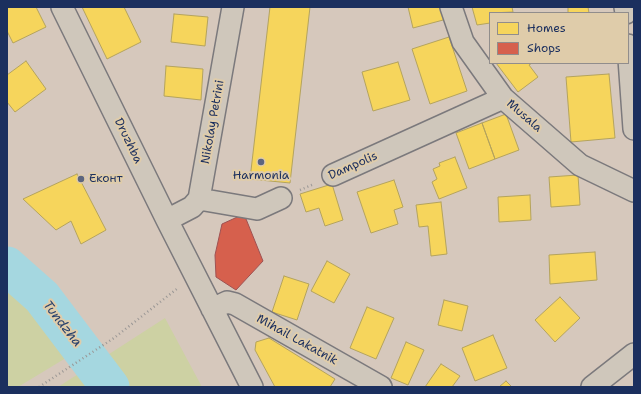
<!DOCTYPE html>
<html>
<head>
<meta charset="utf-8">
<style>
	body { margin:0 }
	#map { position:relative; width:641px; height:394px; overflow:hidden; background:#d6c8bc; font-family:"Shantell Sans",sans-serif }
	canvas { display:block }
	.frame { position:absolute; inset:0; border:8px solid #1b2f5e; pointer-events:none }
	.legend { position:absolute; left:489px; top:12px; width:140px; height:52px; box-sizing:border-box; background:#dfccaa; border:1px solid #918d8c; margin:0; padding:5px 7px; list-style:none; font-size:12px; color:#1b2f5e }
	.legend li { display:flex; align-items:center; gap:8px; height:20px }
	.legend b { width:20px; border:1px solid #918d8c }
</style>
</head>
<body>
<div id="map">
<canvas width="641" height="394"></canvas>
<div class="frame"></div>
<ul class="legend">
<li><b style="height:11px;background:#f6d55c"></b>Homes</li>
<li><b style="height:11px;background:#d6604d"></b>Shops</li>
</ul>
</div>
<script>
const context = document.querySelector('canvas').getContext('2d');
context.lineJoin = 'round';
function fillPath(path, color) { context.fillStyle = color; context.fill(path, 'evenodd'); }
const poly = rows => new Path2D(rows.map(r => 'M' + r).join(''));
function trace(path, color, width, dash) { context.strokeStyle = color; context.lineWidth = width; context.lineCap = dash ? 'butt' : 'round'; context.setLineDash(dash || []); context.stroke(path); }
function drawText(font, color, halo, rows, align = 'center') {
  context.font = font + ' "Shantell Sans",sans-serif'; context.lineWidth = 4; context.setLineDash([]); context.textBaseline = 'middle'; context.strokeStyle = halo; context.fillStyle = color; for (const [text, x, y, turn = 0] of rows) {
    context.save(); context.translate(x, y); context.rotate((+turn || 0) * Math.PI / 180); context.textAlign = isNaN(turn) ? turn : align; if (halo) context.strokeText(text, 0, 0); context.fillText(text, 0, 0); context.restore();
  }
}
fillPath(poly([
	[7,248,47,285,89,344,18,387,7,387],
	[165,318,202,387,58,387,103,358]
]), '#cdd1a3');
const homes = poly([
	[7,7,36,7,46,27,13,43,7,31,7,7],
	[82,7,124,7,141,42,107,59,82,7],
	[270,7,310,7,290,183,250,179,270,7],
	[408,7,444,7,447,19,413,28,408,7],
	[472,7,512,7,513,12,490,13,490,23,477,25,472,7],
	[568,7,588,7,589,13,568,13,568,7],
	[174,14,208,17,205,46,171,42,174,14],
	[449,37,467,91,430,104,412,49,449,37],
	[26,61,46,89,15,112,7,102,7,75,26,61],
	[398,62,410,100,373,111,362,72,398,62],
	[496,63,532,63,529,65,538,77,518,92,496,63],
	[166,66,203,69,201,100,164,96,166,66],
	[609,74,615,138,571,142,566,77,609,74],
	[506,114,519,150,495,159,482,123,506,114],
	[482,123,495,159,469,169,456,133,482,123],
	[455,157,467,188,439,199,432,182,437,179,433,169,440,166,439,163,455,157],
	[77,174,106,230,81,244,71,221,56,230,23,199,77,174],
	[578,175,580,205,551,207,549,177,578,175],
	[394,180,403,207,394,210,398,224,371,233,357,192,394,180],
	[332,184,343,220,325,226,319,208,306,212,300,194,332,184],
	[530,195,531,220,499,222,498,197,530,195],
	[441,202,447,254,431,256,428,226,419,227,416,205,441,202],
	[595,252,597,280,550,284,549,255,595,252],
	[327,261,350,274,334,303,311,291,327,261],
	[284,276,309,284,297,320,272,312,284,276],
	[560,297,580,318,555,342,535,320,560,297],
	[444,300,468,306,462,331,438,325,444,300],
	[367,307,394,318,376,359,350,348,367,307],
	[493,335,507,368,475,381,462,348,493,335],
	[269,338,335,379,330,387,275,387,255,350,256,342,269,338],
	[406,342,424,350,408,385,391,378,406,342],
	[441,364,460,376,452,387,425,387,441,364],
	[506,381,512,387,499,387,506,381]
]);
fillPath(homes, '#f6d55c');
trace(homes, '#b4a35d', 1);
const shops = poly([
	[244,214,263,261,236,290,216,277,215,255,222,224,244,214]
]);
fillPath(shops, '#d6604d');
trace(shops, '#9e5152', 1);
trace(poly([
	[7,266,42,297,110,387]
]), '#a5d7e0', 39);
const minor = poly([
	[62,7,167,220,252,387],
	[451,7,463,42,503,98,580,165,634,191],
	[625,7,626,13],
	[628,45,634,129],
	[333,175,503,98],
	[199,199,257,209,281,198],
	[167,220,192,207,199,199,233,7],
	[212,309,227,302,235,304,381,387],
	[592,387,634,354]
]);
trace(minor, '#7b797c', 24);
trace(poly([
	[300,190,314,184],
	[39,387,114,338,178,288]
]), '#9a9795', 2.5, [1, 3]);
trace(minor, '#cfc7bb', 21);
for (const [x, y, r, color] of [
	[261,162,4,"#5c657f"],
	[81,179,4,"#5c657f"]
]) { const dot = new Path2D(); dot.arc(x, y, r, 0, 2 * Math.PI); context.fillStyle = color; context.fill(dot); trace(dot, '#dfccaa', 1.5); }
drawText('12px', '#1b2f5e', '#dfccaa', [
	["Musala",524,116,41],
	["Nikolay Petrini",213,122,-80],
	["Druzhba",128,141,64],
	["Dampolis",353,166,-24],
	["Mihail Lakatnik",297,340,29]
]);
drawText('12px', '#1b2f5e', '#dfccaa', [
	["Harmonia",261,176],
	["Еконт",89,179,"left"]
]);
drawText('italic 13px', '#27406c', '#dfccaa', [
	["Tundzha",62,324,52]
]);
</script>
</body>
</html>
